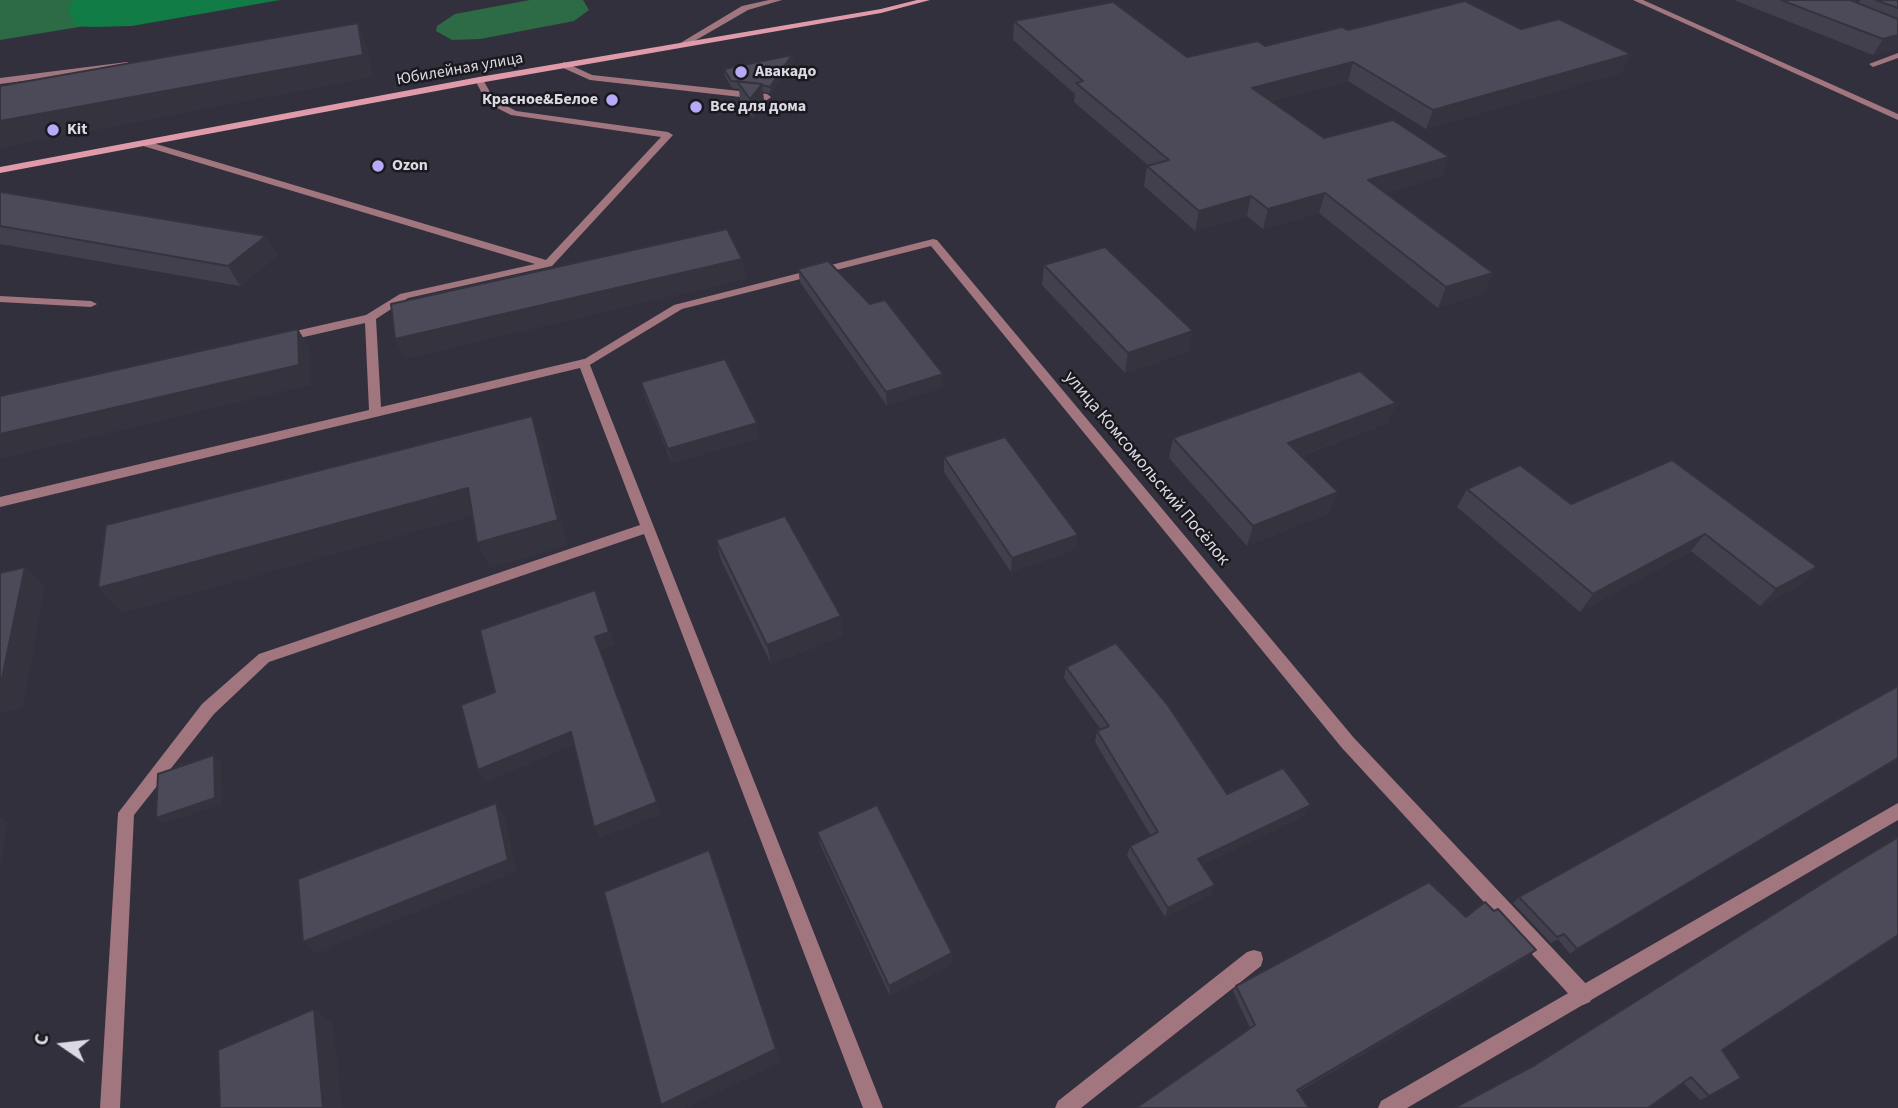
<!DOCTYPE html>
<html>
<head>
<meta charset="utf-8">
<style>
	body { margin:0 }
	#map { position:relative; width:1898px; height:1108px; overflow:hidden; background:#32303d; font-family:"Source Sans 3",sans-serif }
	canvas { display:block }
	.north { position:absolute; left:28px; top:1010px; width:70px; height:70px; -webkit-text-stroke:5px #1a191f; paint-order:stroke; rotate:284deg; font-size:19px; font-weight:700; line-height:28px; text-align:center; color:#dbdae2 }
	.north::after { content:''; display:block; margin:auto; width:24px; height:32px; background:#dbdae2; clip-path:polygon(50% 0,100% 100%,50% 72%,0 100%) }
</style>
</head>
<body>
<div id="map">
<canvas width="1898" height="1108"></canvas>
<div class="north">С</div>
</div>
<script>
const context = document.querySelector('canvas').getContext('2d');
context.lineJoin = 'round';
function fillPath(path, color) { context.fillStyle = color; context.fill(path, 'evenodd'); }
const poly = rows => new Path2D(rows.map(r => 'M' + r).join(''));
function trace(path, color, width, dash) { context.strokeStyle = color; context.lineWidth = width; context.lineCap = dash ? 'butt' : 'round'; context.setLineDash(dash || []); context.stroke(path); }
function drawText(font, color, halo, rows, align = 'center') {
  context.font = font + ' "Source Sans 3",sans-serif'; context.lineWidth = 5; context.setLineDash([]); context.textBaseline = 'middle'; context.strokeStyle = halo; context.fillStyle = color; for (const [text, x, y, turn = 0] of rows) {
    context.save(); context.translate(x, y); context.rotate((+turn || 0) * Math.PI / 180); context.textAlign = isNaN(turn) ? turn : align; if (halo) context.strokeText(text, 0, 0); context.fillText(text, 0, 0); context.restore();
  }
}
fillPath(poly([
	[0,0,91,0,85,26,0,40],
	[530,0,583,0,589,10,574,21,480,39,452,40,436,31,437,26,455,14]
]), '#2c6b45');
fillPath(poly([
	[73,0,280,0,132,26,93,27,75,26,68,11]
]), '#117c46');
fillPath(poly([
	[769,0,782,0,748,10,684,47,677,45,742,6,769,0],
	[1898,53,1898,58,1873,67,1869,64,1898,53],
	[127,62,131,65,130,67,0,84,0,78,127,62],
	[564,62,592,75,767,94,771,97,767,100,590,80,561,67,560,65,564,62],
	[476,78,482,78,494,99,516,111,668,132,673,135,552,266,408,298,376,319,381,407,584,359,588,360,883,1108,863,1108,644,534,269,662,214,714,134,815,120,1108,100,1108,118,813,202,704,259,654,640,525,580,368,0,507,0,497,369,410,365,323,282,342,278,341,278,335,366,315,400,294,535,264,140,145,140,141,146,141,546,260,661,137,511,115,487,103,475,80,476,78],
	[0,296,91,301,97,304,91,307,0,302,0,296],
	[1898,803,1898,820,1407,1108,1378,1108,1381,1101,1898,803],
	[1254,950,1261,952,1263,959,1261,966,1081,1108,1055,1108,1058,1101,1247,952,1254,950]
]), '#a1767f');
fillPath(poly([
	[1633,0,1643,0,1898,114,1898,120,1633,0],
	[933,239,937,240,1354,738,1590,988,1593,995,1590,1002,1583,1005,1576,1002,1342,748,931,246,682,309,588,366,580,366,578,363,674,305,933,239]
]), '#a1767f');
fillPath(poly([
	[917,0,930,0,881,13,479,83,0,173,0,167,479,77,881,9,917,0]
]), '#e09baa');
fillPath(poly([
	[1734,0,1853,0,1852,1,1858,3,1860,0,1898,0,1898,48,1873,55],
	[1014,21,1187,57,1265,46,1348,30,1521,29,1622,72,1426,129,1348,81,1271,101,1324,138,1442,176,1385,193,1484,293,1438,308,1319,213,1263,229,1247,216,1195,231,1144,186,1147,166,1149,166,1074,102,1075,94,1013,40],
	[792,55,793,62,770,93,763,92,764,102,753,118,740,100,739,89,732,88,725,76,724,69],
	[0,192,266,236,277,256,240,286,0,244],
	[1044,265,1189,351,1125,373,1042,285],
	[798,269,870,304,943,387,887,406,800,282],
	[641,382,759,438,672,463,645,396],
	[1396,403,1387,423,1301,456,1329,513,1247,546,1169,458,1173,438],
	[944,457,1076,549,1011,572,944,472],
	[1672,460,1801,585,1760,606,1691,551,1580,612,1457,507,1467,489,1571,504],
	[716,540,843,636,771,664,721,560],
	[1066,667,1227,794,1305,815,1202,865,1211,894,1165,917,1127,856,1130,846,1151,836,1095,742,1097,731,1101,730,1064,678],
	[1898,686,1570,954,1558,939,1551,943,1513,903,1519,897],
	[817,832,952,953,952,964,890,996,820,844],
	[1466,917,1530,956,1298,1092,1250,1028,1233,991,1236,986],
	[1722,1050,1709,1096,1700,1100,1683,1082,1535,1065]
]), '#41404c');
fillPath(poly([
	[358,23,367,46,373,77,0,148,0,121],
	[1898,35,1898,48,1873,55,1883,39],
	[1631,54,1622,72,1426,129,1433,110],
	[792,55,793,62,770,93,770,87],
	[1353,62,1348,81,1248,107,1252,88],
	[762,84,764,102,753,118,750,99],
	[1449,157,1442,176,1361,200,1368,180],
	[1325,193,1319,213,1263,229,1268,209],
	[1251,196,1247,216,1195,231,1199,211],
	[266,236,277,256,240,286,228,266],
	[742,259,746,279,405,359,395,339],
	[1493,273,1484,293,1438,308,1446,287],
	[298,329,310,349,311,385,0,459,0,434],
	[1193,331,1189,351,1125,373,1128,353],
	[943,374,943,387,887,406,886,392],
	[1396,403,1387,423,1281,463,1288,443],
	[532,416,542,442,568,545,490,568,477,543],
	[757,423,759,438,672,463,668,449],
	[468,488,480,514,122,613,98,588],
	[1338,492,1329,513,1247,546,1253,526],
	[1705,534,1691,551,1580,612,1593,594],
	[1078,535,1076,549,1011,572,1012,558],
	[25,567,45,587,23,707,0,714,0,688],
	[1817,567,1801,585,1760,606,1776,589],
	[595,590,615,645,600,650,662,814,600,838,594,827],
	[841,616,843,636,771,664,767,645],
	[571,732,577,744,485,782,478,770],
	[214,755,221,761,222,804,164,824,156,818],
	[1898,758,1898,760,1570,954,1577,949],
	[496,803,504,816,517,871,316,953,303,942],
	[1311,805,1305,815,1194,869,1198,859],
	[0,817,8,822,0,869],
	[709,850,781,1062,686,1108,663,1108,661,1105],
	[1215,885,1211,894,1165,917,1168,908],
	[1536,950,1530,956,1293,1094,1297,1090],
	[952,953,952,964,890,996,889,986],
	[314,1009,333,1023,342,1108,323,1108]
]), '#35343e');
const building = poly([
	[1781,0,1850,0,1898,19,1898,35,1883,39,1781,0],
	[1876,0,1898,0,1898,8,1876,0],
	[1465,1,1521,29,1559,19,1631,54,1433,110,1353,62,1252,88,1324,138,1393,120,1449,157,1368,180,1493,273,1446,287,1325,193,1268,209,1251,196,1199,211,1147,166,1169,160,1076,83,1083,81,1014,21,1113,2,1187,57,1258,41,1265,46,1342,27,1348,30,1465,1],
	[358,23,363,55,0,121,0,86,358,23],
	[792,55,770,87,762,85,762,84,731,81,724,69,792,55],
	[737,81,762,84,750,99,737,81],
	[0,192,1,192,266,236,228,266,0,226,0,192],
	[727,229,742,259,395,339,391,304,727,229],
	[1105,247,1193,331,1128,353,1044,265,1105,247],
	[828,261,870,304,885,300,943,374,886,392,798,269,828,261],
	[298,329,299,365,0,434,0,396,298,329],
	[725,359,757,423,668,449,641,382,725,359],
	[1360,371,1396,403,1288,443,1338,492,1253,526,1173,438,1360,371],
	[532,416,558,520,477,543,468,488,98,588,106,525,532,416],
	[1005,437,1078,535,1012,558,944,457,1005,437],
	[1672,460,1817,567,1776,589,1705,534,1593,594,1467,489,1520,465,1571,504,1672,460],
	[785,516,841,616,767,645,716,540,785,516],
	[25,567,0,688,0,573,25,567],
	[595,590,609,632,595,637,657,802,594,827,571,732,478,770,461,705,495,692,480,630,595,590],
	[1116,643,1167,704,1227,794,1283,768,1311,805,1198,859,1215,885,1168,908,1130,846,1158,832,1097,731,1109,726,1066,667,1116,643],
	[1898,686,1898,758,1577,949,1564,934,1557,937,1519,897,1898,686],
	[214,755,215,798,156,818,158,774,214,755],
	[496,803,508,860,303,942,298,879,496,803],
	[877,805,952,953,889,986,817,832,877,805],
	[1898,837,1898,935,1722,1050,1741,1078,1709,1096,1691,1077,1648,1108,1454,1108,1535,1065,1839,873,1898,837],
	[709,850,776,1049,661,1105,604,892,709,850],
	[1429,882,1466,917,1485,902,1494,911,1498,909,1536,950,1297,1090,1309,1108,1136,1108,1255,1025,1236,986,1429,882],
	[314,1009,323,1108,220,1108,218,1050,314,1009]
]);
fillPath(building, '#4c4a58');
trace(building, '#35343e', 2);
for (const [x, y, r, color] of [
	[741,72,7,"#b6abf8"],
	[612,100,7,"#b6abf8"],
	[696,107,7,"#b6abf8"],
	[53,130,7,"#b6abf8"],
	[378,166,7,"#b6abf8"]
]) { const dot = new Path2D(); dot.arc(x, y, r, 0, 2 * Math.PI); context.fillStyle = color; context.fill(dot); trace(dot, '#1a191f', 2.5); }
drawText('16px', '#dbdae2', '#1a191f', [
	["Юбилейная улица",460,70,-10]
]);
drawText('bold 16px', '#dbdae2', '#1a191f', [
	["Авакадо",755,72],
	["Красное&Белое",598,100,"right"],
	["Все для дома",710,107],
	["Kit",67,130],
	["Ozon",392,166]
], 'left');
drawText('18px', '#dbdae2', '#1a191f', [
	["улица Комсомольский Посёлок",1146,469,50]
]);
</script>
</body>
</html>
